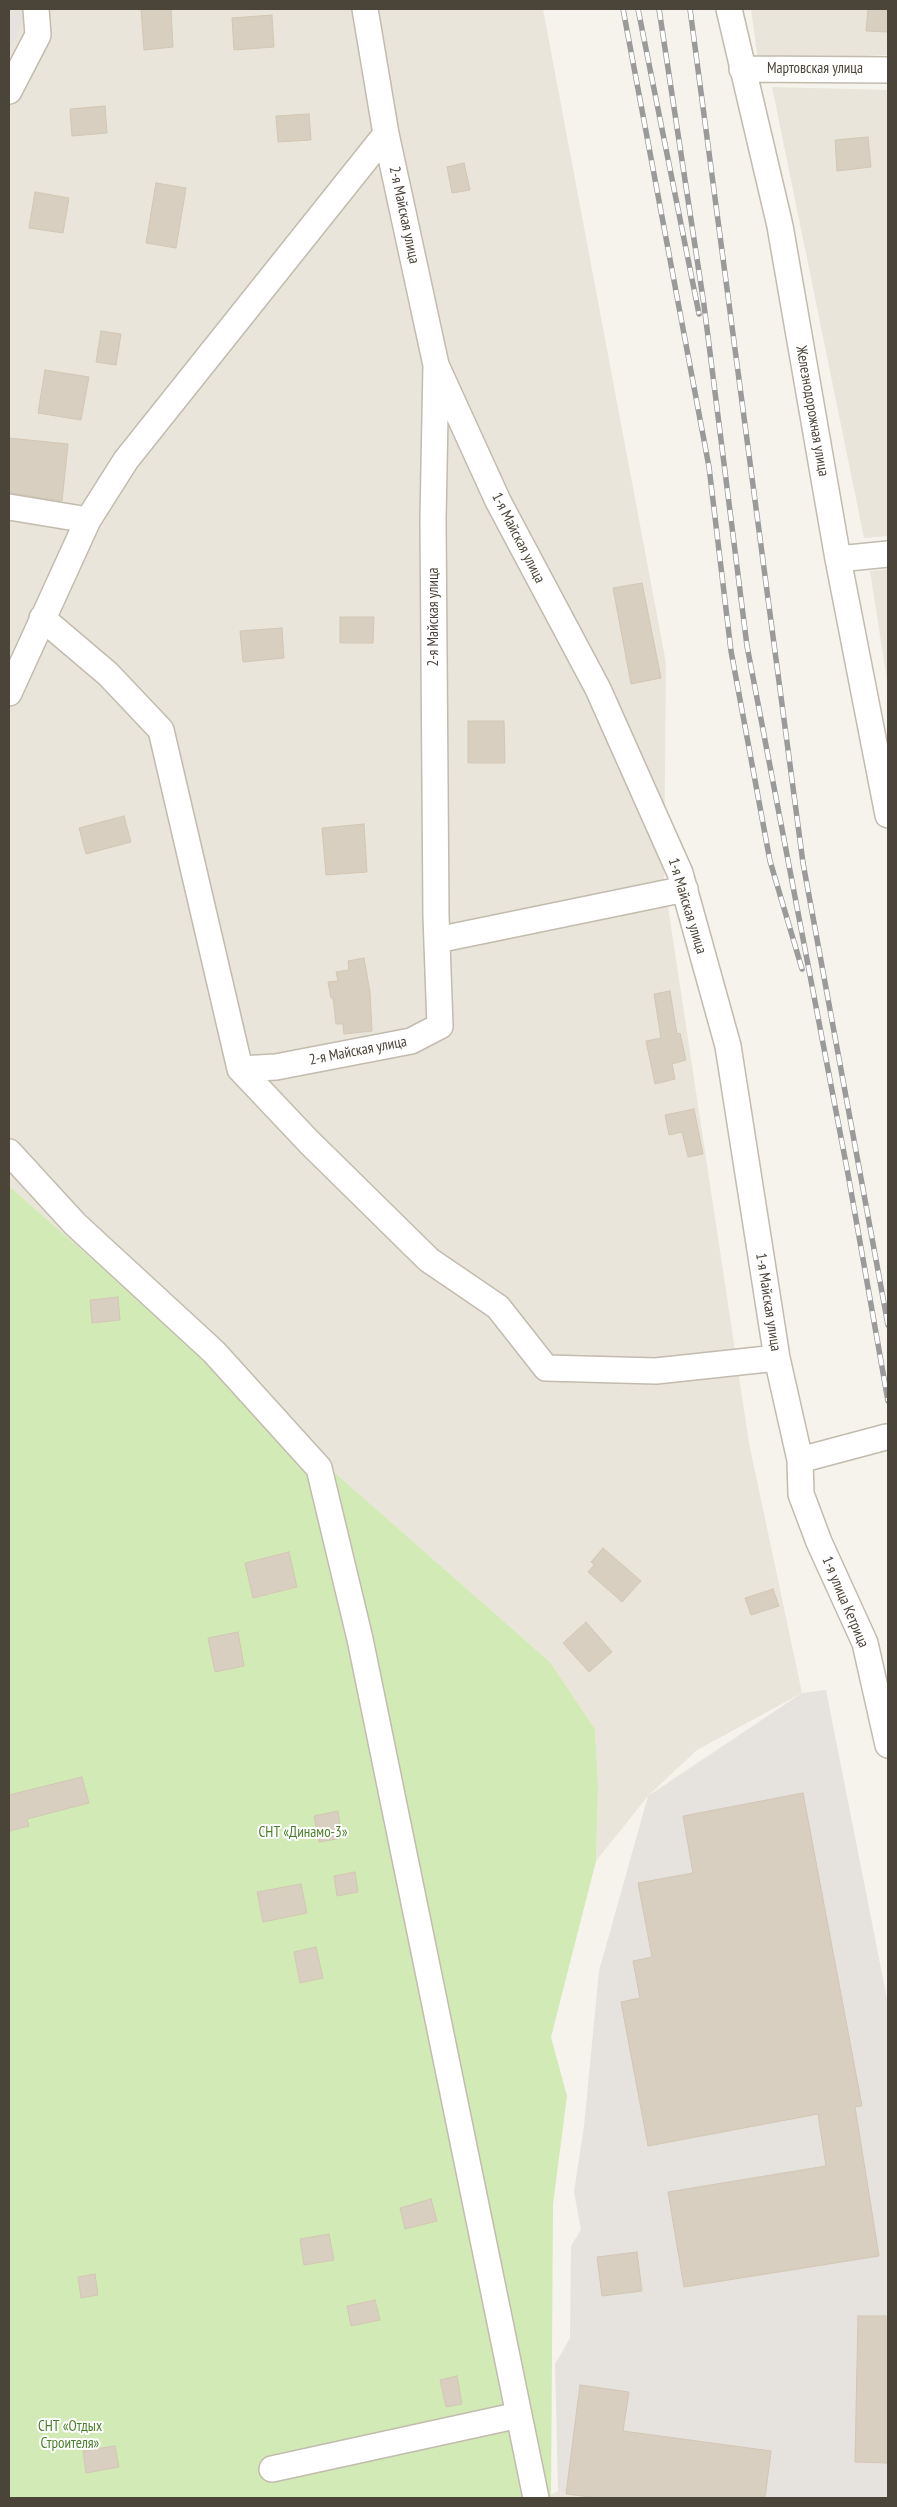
<!DOCTYPE html>
<html>
<head>
<meta charset="utf-8">
<style>
	body { margin:0 }
	#map { position:relative; width:897px; height:2507px; overflow:hidden; background:#f6f3ec; font-family:"PT Sans Narrow",sans-serif }
	canvas { display:block }
	.frame { position:absolute; inset:0; border:10px solid #4b4439; pointer-events:none }
</style>
</head>
<body>
<div id="map">
<canvas width="897" height="2507"></canvas>
<div class="frame"></div>
</div>
<script>
const context = document.querySelector('canvas').getContext('2d');
context.lineJoin = 'round';
function fillPath(path, color) { context.fillStyle = color; context.fill(path, 'evenodd'); }
const poly = rows => new Path2D(rows.map(r => 'M' + r).join(''));
function trace(path, color, width, dash) { context.strokeStyle = color; context.lineWidth = width; context.lineCap = dash ? 'butt' : 'round'; context.setLineDash(dash || []); context.stroke(path); }
function drawText(font, color, halo, rows, align = 'center') {
  context.font = font + ' "PT Sans Narrow",sans-serif'; context.lineWidth = 4; context.setLineDash([]); context.textBaseline = 'middle'; context.strokeStyle = halo; context.fillStyle = color; for (const [text, x, y, turn = 0] of rows) {
    context.save(); context.translate(x, y); context.rotate((+turn || 0) * Math.PI / 180); context.textAlign = isNaN(turn) ? turn : align; if (halo) context.strokeText(text, 0, 0); context.fillText(text, 0, 0); context.restore();
  }
}
fillPath(poly([
	[9,9,543,9,666,663,664,880,749,1443,802,1693,697,1750,648,1796,596,1861,598,1785,595,1729,550,1662,9,1186],
	[751,9,888,9,888,55,758,61],
	[772,87,888,90,888,536,864,538],
	[888,569,888,687,870,571],
	[558,2491,590,2498,551,2498,550,2495]
]), '#eae5da');
fillPath(poly([
	[9,9,23,9,24,19,9,54],
	[826,1690,888,2004,888,2498,590,2498,558,2491,555,2364,570,2338,571,2246,581,2230,574,2192,584,2126,599,1971,648,1796,802,1693]
]), '#e6e2dd');
fillPath(poly([
	[9,1186,550,1662,595,1729,598,1785,596,1861,551,2037,567,2096,553,2204,551,2498,9,2498]
]), '#d2eab5');
const building = poly([
	[141,9,171,9,173,47,144,50,141,9],
	[868,9,888,9,888,32,866,31,868,9],
	[272,15,274,47,234,50,232,18,272,15],
	[105,106,107,133,72,136,70,109,105,106],
	[309,114,311,140,278,142,276,116,309,114],
	[868,137,871,167,837,171,835,140,868,137],
	[464,163,470,190,452,193,447,167,464,163],
	[156,183,186,188,176,248,146,243,156,183],
	[35,192,69,198,63,233,29,228,35,192],
	[101,331,121,334,116,365,96,362,101,331],
	[45,370,89,377,81,420,38,413,45,370],
	[9,438,68,444,62,501,9,493,9,438],
	[642,583,661,678,631,684,613,588,642,583],
	[340,617,374,617,373,643,340,643,340,617],
	[282,628,284,658,243,662,240,631,282,628],
	[468,721,504,721,505,763,468,763,468,721],
	[124,816,131,842,86,854,79,828,124,816],
	[364,824,367,872,326,875,322,828,364,824],
	[364,958,370,992,372,1031,344,1034,343,1024,336,1024,333,998,331,998,328,982,338,981,336,972,349,970,348,961,364,958],
	[670,991,677,1034,680,1033,686,1060,672,1064,675,1079,655,1084,646,1041,661,1038,654,994,670,991],
	[694,1109,703,1154,688,1157,682,1132,669,1135,665,1115,694,1109],
	[118,1297,120,1320,92,1323,90,1300,118,1297],
	[603,1548,641,1581,622,1602,588,1572,594,1565,591,1562,603,1548],
	[289,1552,297,1587,253,1598,245,1563,289,1552],
	[773,1589,779,1606,751,1615,745,1598,773,1589],
	[586,1622,612,1652,589,1672,563,1643,586,1622],
	[238,1632,244,1666,215,1672,208,1638,238,1632],
	[82,1777,89,1803,27,1819,29,1826,9,1831,9,1795,82,1777],
	[803,1793,862,2106,855,2107,879,2256,684,2287,668,2192,826,2166,818,2114,648,2146,621,2002,640,1998,633,1961,652,1957,638,1883,693,1873,683,1816,803,1793],
	[338,1811,342,1838,319,1842,314,1816,338,1811],
	[355,1872,358,1892,337,1896,334,1876,355,1872],
	[301,1884,307,1913,263,1922,257,1892,301,1884],
	[316,1947,323,1978,300,1983,294,1952,316,1947],
	[431,2199,437,2221,405,2229,400,2208,431,2199],
	[329,2234,334,2260,304,2265,300,2239,329,2234],
	[637,2252,642,2291,602,2296,597,2257,637,2252],
	[95,2274,98,2295,81,2298,78,2277,95,2274],
	[375,2300,380,2320,351,2326,347,2306,375,2300],
	[858,2316,888,2316,888,2463,855,2462,858,2316],
	[457,2376,462,2404,446,2407,440,2380,457,2376],
	[580,2385,629,2392,623,2431,771,2451,765,2498,598,2498,566,2494,580,2385],
	[115,2446,119,2467,86,2473,83,2451,115,2446]
]);
fillPath(building, '#d8cfc1');
trace(building, '#d3c7b4', 1);
const minor = poly([
	[729,9,780,226,838,559,888,815],
	[742,69,888,70],
	[9,91,38,35,36,9],
	[436,365,498,501,598,689,680,873,728,1046,777,1358,800,1460,801,1494,819,1542,865,1643,888,1745],
	[9,507,88,520],
	[838,559,888,554],
	[42,618,108,674,161,730,240,1069,309,1142,429,1260,498,1307,546,1368,656,1371,777,1358],
	[9,693,88,520,126,460,386,134],
	[437,940,685,889],
	[240,1069,276,1067,411,1041,440,1026,436,916,433,519,436,365,386,134,365,9],
	[9,1152,75,1224,214,1352,319,1468,360,1639,536,2498],
	[800,1460,886,1437],
	[272,2469,519,2415]
]);
trace(minor, '#c2bbae', 28);
trace(minor, '#fff', 25);
const rail = poly([
	[623,9,709,467,731,651,770,861,802,969],
	[638,9,699,314],
	[659,9,704,305,747,646,848,1174,888,1401],
	[690,9,803,863,888,1325]
]);
trace(rail, '#9a9a9a', 5.5);
trace(rail, '#fff', 4, [11]);
drawText('15px', '#4b4439', '#fff', [
	["Мартовская улица",815,69],
	["2-я Майская улица",404,215,78],
	["Железнодорожная улица",812,411,80],
	["1-я Майская улица",518,538,63],
	["2-я Майская улица",434,617,-90],
	["1-я Майская улица",687,906,73],
	["2-я Майская улица",358,1051,-11],
	["1-я Майская улица",768,1302,81],
	["1-я улица Кетрица",845,1602,67]
]);
drawText('15px', '#4a7f2a', '#fff', [
	["СНТ «Динамо-3»",303,1833],
	["СНТ «Отдых",70,2427],
	["Строителя»",70,2444]
]);
</script>
</body>
</html>
